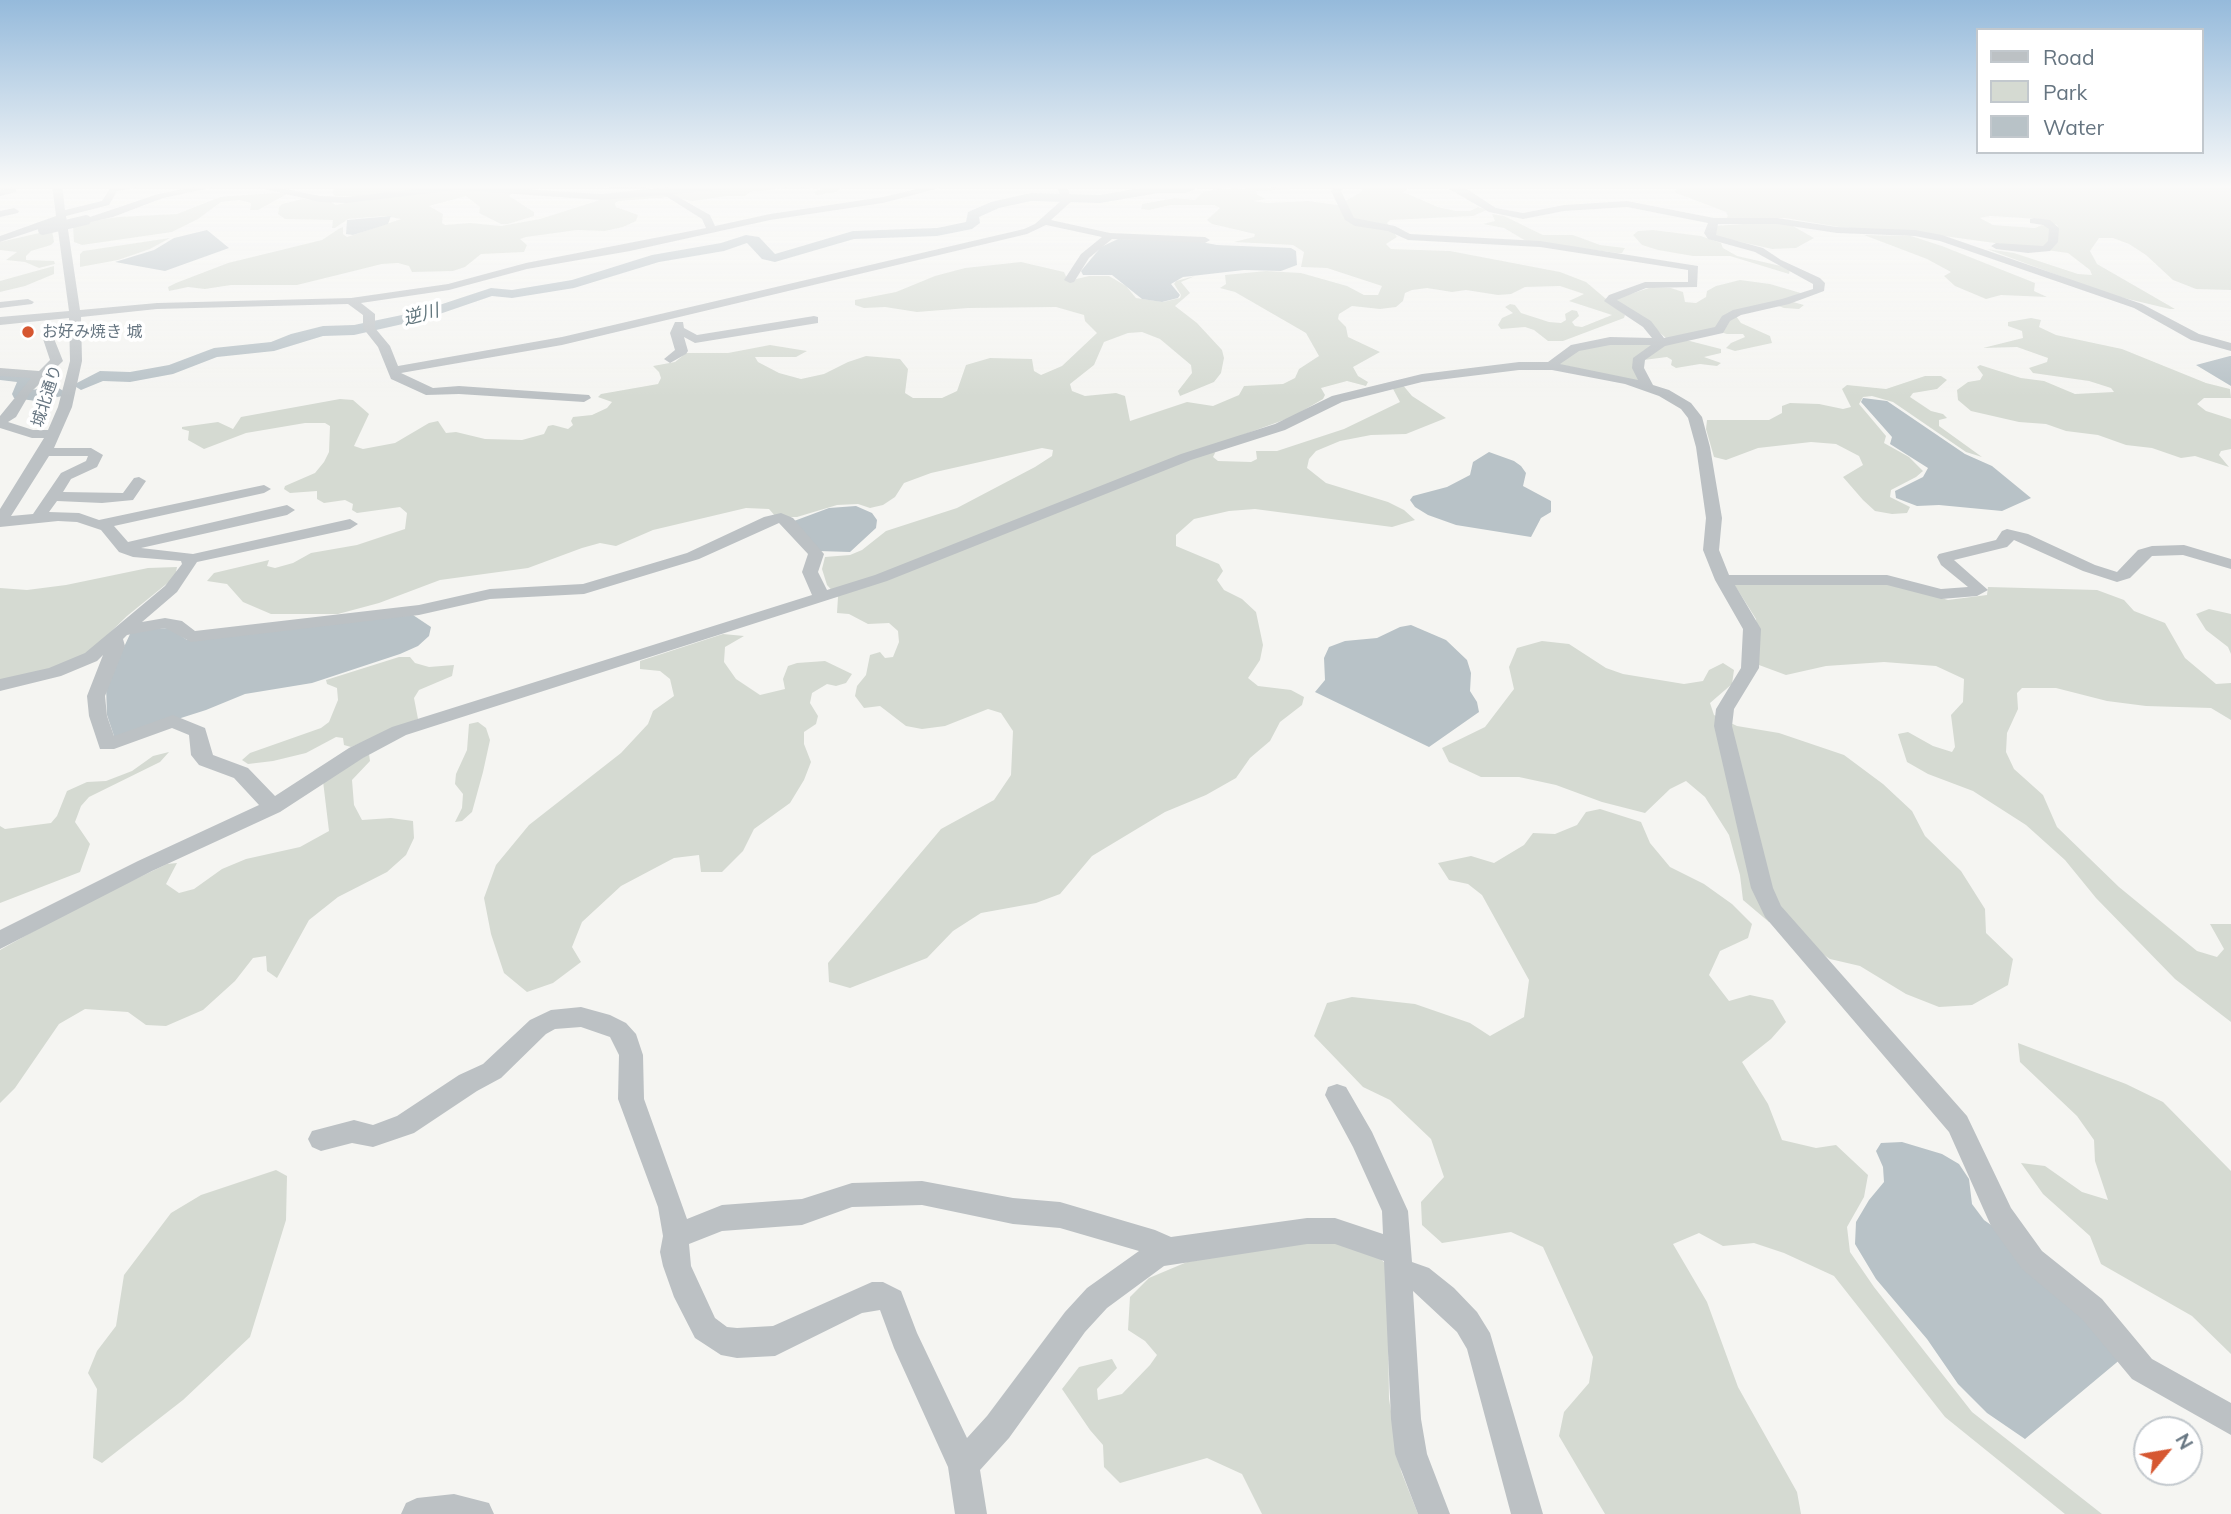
<!DOCTYPE html>
<html>
<head>
<meta charset="utf-8">
<style>
	body { margin:0 }
	#map { position:relative; width:2231px; height:1514px; overflow:hidden; background:#f5f5f2; font-family:Mulish,sans-serif }
	canvas { display:block }
	.legend { position:absolute; left:1976px; top:28px; width:228px; height:126px; box-sizing:border-box; background:#fff; border:2px solid #c2c8cd; margin:0; padding:9px 12px; list-style:none; font-size:21px; color:#667581 }
	.legend li { display:flex; align-items:center; gap:14px; height:35px }
	.legend b { width:35px; border:2px solid #c2c8cd }
	.north { position:absolute; left:2133px; top:1416px; width:70px; height:70px; box-sizing:border-box; background:#fff; border:2px solid #c2c8cd; border-radius:50%; rotate:60deg; font-size:19px; font-weight:700; line-height:28px; text-align:center; color:#667581 }
	.north::after { content:''; display:block; margin:auto; width:24px; height:32px; background:#d65731; clip-path:polygon(50% 0,100% 100%,50% 72%,0 100%) }
</style>
</head>
<body>
<div id="map">
<canvas width="2231" height="1514"></canvas>
<ul class="legend">
<li><b style="height:9px;background:#bcc1c4"></b>Road</li>
<li><b style="height:19px;background:#d5dad2"></b>Park</li>
<li><b style="height:19px;background:#b8c2c7"></b>Water</li>
</ul>
<div class="north">N</div>
</div>
<script>
const context = document.querySelector('canvas').getContext('2d');
context.lineJoin = 'round';
function fillPath(path, color) { context.fillStyle = color; context.fill(path, 'evenodd'); }
const poly = rows => new Path2D(rows.map(r => 'M' + r).join(''));
function trace(path, color, width, dash) { context.strokeStyle = color; context.lineWidth = width; context.lineCap = dash ? 'butt' : 'round'; context.setLineDash(dash || []); context.stroke(path); }
function drawText(font, color, halo, rows, align = 'center') {
  context.font = font + ' Mulish,"Noto Sans JP",sans-serif'; context.lineWidth = 7; context.setLineDash([]); context.textBaseline = 'middle'; context.strokeStyle = halo; context.fillStyle = color; for (const [text, x, y, turn = 0] of rows) {
    context.save(); context.translate(x, y); context.rotate((+turn || 0) * Math.PI / 180); context.textAlign = isNaN(turn) ? turn : align; if (halo) context.strokeText(text, 0, 0); context.fillText(text, 0, 0); context.restore();
  }
}
fillPath(poly([
	[338,185,595,185,661,188,546,187,511,194,509,196,534,212,534,216,508,224,501,224,479,213,480,207,466,196,429,206,443,214,442,223,445,225,470,223,501,226,540,219,606,198,748,185,843,186,836,192,816,195,814,192,823,189,791,187,750,192,745,196,727,196,693,201,670,197,619,201,615,203,616,207,638,215,636,221,623,227,605,231,577,230,526,237,520,239,527,245,524,252,481,254,465,267,453,271,412,272,409,266,398,263,382,264,297,285,231,285,205,289,188,287,169,291,168,287,176,283,228,263,322,240,340,228,343,227,343,234,347,237,401,219,385,216,348,219,335,228,332,228,333,220,285,219,278,214,279,207,282,204,303,199,331,202,336,205,356,200,357,196,335,196,332,191],
	[1367,185,1417,185,1420,187,1409,187,1403,192,1438,207,1456,211,1470,211,1478,207,1487,210,1473,216,1390,220,1387,223,1397,237,1386,244,1391,249,1450,251,1560,272,1586,282,1625,315,1624,318,1563,341,1548,341,1534,330,1525,327,1501,329,1498,325,1502,318,1513,313,1505,307,1510,304,1515,305,1521,313,1549,322,1561,323,1566,320,1565,314,1572,310,1577,311,1579,316,1572,322,1575,326,1582,327,1612,315,1569,301,1584,294,1560,286,1525,287,1511,294,1498,295,1466,290,1452,292,1427,288,1412,290,1405,293,1403,301,1396,307,1380,309,1352,306,1339,314,1338,319,1346,327,1348,337,1380,352,1353,367,1358,376,1368,382,1366,386,1347,381,1321,388,1325,395,1323,399,1292,417,1212,446,1215,453,1213,457,1218,461,1251,462,1257,459,1256,451,1277,451,1344,429,1400,402,1392,387,1402,384,1412,396,1446,418,1406,434,1371,435,1340,441,1316,451,1309,459,1307,468,1326,483,1388,502,1404,510,1415,520,1392,527,1255,509,1229,511,1194,519,1176,535,1176,546,1219,564,1223,571,1217,580,1224,590,1242,599,1256,612,1263,645,1260,660,1248,678,1258,686,1291,690,1304,697,1302,705,1280,722,1270,741,1250,758,1236,778,1206,795,1165,812,1092,856,1060,894,1036,903,981,913,953,931,927,958,850,988,829,982,828,963,941,829,994,800,1011,775,1013,731,1001,713,988,709,945,726,922,729,906,726,880,706,864,708,855,696,857,686,866,675,870,655,880,652,885,658,893,657,899,642,898,631,889,623,868,624,849,614,837,613,838,597,827,585,822,569,825,557,850,555,862,550,886,531,957,508,1035,467,1052,456,1053,450,1042,448,931,473,904,483,895,497,883,505,870,508,858,504,837,505,797,517,776,517,769,509,746,508,653,530,616,546,600,543,582,548,528,568,440,580,379,603,338,614,271,614,243,602,227,584,207,581,214,573,269,560,267,566,275,568,293,563,311,553,357,545,405,529,407,513,400,507,357,513,352,510,353,504,345,500,324,503,317,499,317,491,290,493,284,489,285,486,315,473,324,462,329,452,330,426,325,423,305,423,246,433,204,449,188,440,189,431,182,429,182,427,218,422,233,429,241,417,340,399,353,400,369,414,354,446,363,449,395,443,429,423,438,421,446,433,456,432,485,439,522,440,544,434,548,426,553,425,568,429,573,425,571,421,573,417,592,415,607,408,612,402,598,397,601,394,658,384,661,378,659,372,653,366,675,362,686,353,728,353,770,345,807,351,796,357,755,357,758,362,779,373,801,379,824,374,848,362,866,356,900,359,908,369,905,393,913,398,942,398,957,391,966,365,990,358,1032,359,1034,371,1041,375,1062,366,1097,333,1085,321,1084,315,1056,307,968,308,917,312,885,307,864,308,855,305,855,300,896,292,935,276,965,268,1021,262,1064,272,1068,281,1089,276,1109,276,1126,286,1136,298,1163,302,1180,298,1181,295,1174,284,1176,281,1195,276,1181,282,1190,293,1175,306,1197,323,1222,350,1224,358,1221,373,1214,382,1180,396,1178,391,1192,373,1191,365,1160,339,1142,332,1128,333,1104,342,1094,365,1070,384,1072,391,1085,396,1116,393,1125,396,1130,421,1187,402,1213,406,1239,395,1244,386,1283,384,1295,378,1299,369,1319,356,1306,333,1235,292,1220,288,1226,284,1225,275,1266,271,1301,273,1347,286,1364,295,1378,295,1382,286,1327,268,1301,267,1304,252,1293,245,1234,242,1254,237,1255,234,1212,224,1207,220,1220,208,1214,205,1171,205,1149,210,1141,209,1142,204,1175,198,1195,200,1203,192,1219,189,1286,187,1289,189,1256,191,1257,195,1266,199,1253,201,1267,203,1308,201,1338,205,1360,193],
	[1683,185,2231,185,2231,290,2196,289,2173,280,2146,255,2129,244,2113,238,2099,238,2090,251,2097,264,2175,309,2170,309,2111,295,1987,249,2014,253,2078,274,2092,275,2090,270,2068,253,1929,234,1839,227,1785,218,1725,219,1728,216,1726,212,1674,192],
	[1990,216,2039,219,2057,225,2059,229,2042,225,2035,228,1993,225,1980,218],
	[273,193,289,193,258,210,250,210,251,203,239,200,221,202,198,219,172,232,82,245,74,242,73,227,84,222,118,217,177,214,220,197],
	[1492,214,1504,216,1543,235,1573,235,1600,245,1625,248,1622,253,1617,253,1526,241,1504,228,1483,224,1495,221],
	[1773,222,1793,226,1814,238,1796,248,1772,249,1715,236,1714,226],
	[52,230,54,242,51,245,31,251,26,256,26,260,54,261,55,264,39,268,25,262,6,260,17,252,0,250,0,242],
	[1653,230,1701,236,1721,243,1723,248,1737,256,1781,266,1790,270,1789,274,1730,256,1693,256,1658,250,1642,245,1633,235,1638,231],
	[1864,235,1911,236,1942,246,2035,283,2034,291,2047,297,2001,295,1986,299,1955,286,1944,276,1951,272,1927,259],
	[170,238,150,249,118,260,80,267,80,254,83,251],
	[54,266,54,274,25,286,0,292,0,281],
	[1740,280,1770,284,1804,294,1793,302,1804,305,1799,309,1784,308,1770,303,1736,316,1741,323,1770,336,1772,343,1735,351,1726,348,1731,343,1745,337,1743,334,1727,334,1713,330,1686,340,1721,349,1721,353,1704,357,1721,363,1717,366,1700,364,1676,368,1671,365,1672,360,1667,357,1636,361,1641,380,1631,380,1558,364,1575,351,1600,344,1666,338,1645,320,1616,303,1618,298,1652,287,1671,288,1683,292,1685,302,1696,303,1706,297,1707,291,1716,286],
	[2031,318,2041,320,2039,327,2056,335,2122,349,2206,383,2230,389,2231,398,2204,398,2197,404,2206,411,2231,419,2231,449,2221,451,2219,455,2229,467,2195,456,2181,458,2152,448,2126,445,2098,435,2066,431,2046,424,2019,422,1971,411,1958,400,1957,390,1968,382,1980,380,1983,375,1977,367,1980,365,2021,378,2044,381,2075,394,2114,392,2111,388,2089,381,2033,373,2029,368,2047,362,2048,358,2017,347,1983,348,2023,338,2022,331,2008,326,2008,322],
	[1925,376,1941,376,1947,380,1937,389,1913,393,1910,397,1931,411,1943,414,1947,418,1939,420,1939,426,1982,457,1966,452,1893,402,1872,396,1863,397,1859,404,1886,436,1884,443,1909,457,1923,471,1916,477,1891,490,1890,497,1910,507,1907,513,1892,514,1875,511,1863,500,1843,477,1863,465,1859,456,1836,444,1811,442,1758,448,1726,460,1714,457,1706,429,1707,420,1769,420,1782,413,1782,406,1790,403,1819,404,1843,409,1851,407,1842,389,1847,385,1886,389],
	[177,567,175,577,127,616,88,654,67,664,0,681,0,588,27,590,66,585,148,568],
	[1734,584,1894,584,1948,600,1987,595,1988,587,2097,590,2124,600,2134,611,2165,623,2185,658,2216,684,2231,683,2231,720,2211,708,2146,706,2107,701,2056,688,2022,688,2017,693,2018,709,2007,733,2006,752,2014,769,2043,795,2057,827,2119,887,2197,951,2217,957,2224,949,2210,924,2231,924,2231,1022,2175,979,2096,898,2065,860,2026,825,1973,791,1928,774,1907,762,1898,734,1908,732,1933,746,1952,752,1955,747,1951,715,1963,702,1964,679,1936,666,1884,662,1826,666,1786,675,1759,665,1756,619],
	[2209,609,2231,614,2231,654,2228,647,2206,630,2196,614],
	[723,634,744,636,725,647,724,662,736,679,760,695,785,689,783,679,788,666,797,663,825,661,852,674,846,683,836,686,827,684,812,693,810,703,818,716,816,724,804,732,804,744,811,762,804,780,790,803,754,829,743,851,722,872,701,872,699,855,674,858,621,886,582,922,572,947,581,962,553,983,527,992,504,973,491,934,484,898,496,865,529,825,621,753,648,724,653,711,674,696,670,679,660,671,640,669,640,661],
	[1542,641,1569,644,1606,668,1623,674,1684,684,1703,681,1709,670,1723,663,1734,670,1732,684,1710,703,1714,715,1737,726,1779,733,1844,755,1883,784,1912,811,1925,836,1961,871,1985,909,1986,933,2013,959,2008,985,1972,1005,1939,1007,1906,994,1860,966,1830,959,1809,945,1792,924,1769,922,1743,900,1740,875,1729,835,1705,797,1686,781,1670,789,1645,813,1602,802,1556,785,1519,777,1481,777,1449,762,1442,748,1485,727,1514,689,1509,667,1517,648],
	[399,657,410,657,415,663,429,667,454,665,452,676,419,690,414,698,418,719,351,747,344,745,343,738,336,737,306,753,273,761,248,764,242,760,250,753,321,728,329,722,338,700,337,688,327,684,326,680],
	[478,722,486,728,490,740,483,772,472,812,462,821,455,822,462,808,463,794,455,784,456,774,467,750,469,724],
	[169,752,160,762,89,797,81,806,75,822,90,844,80,872,0,903,0,826,5,829,51,823,57,816,67,791,87,782,106,781,132,771,153,756],
	[369,754,370,761,352,780,354,805,362,820,391,818,413,821,414,838,406,855,387,872,338,897,309,920,277,978,267,971,266,956,253,958,235,981,203,1010,166,1026,146,1025,128,1012,85,1009,59,1024,15,1088,0,1103,0,950,73,909,167,864,177,863,166,884,179,893,194,889,222,869,246,859,300,847,329,831,323,781],
	[1600,809,1641,822,1650,843,1670,867,1704,884,1732,904,1752,924,1748,938,1720,951,1709,975,1729,1001,1750,995,1773,1000,1786,1022,1771,1039,1742,1062,1768,1104,1782,1140,1816,1148,1836,1145,1868,1175,1864,1197,1847,1227,1850,1252,1874,1287,1972,1412,2102,1514,2065,1514,1945,1417,1834,1276,1784,1253,1754,1243,1723,1246,1699,1233,1673,1244,1707,1302,1738,1387,1797,1492,1801,1514,1605,1514,1559,1436,1564,1412,1589,1383,1593,1357,1543,1247,1511,1232,1442,1243,1422,1225,1421,1202,1444,1177,1431,1139,1390,1100,1363,1087,1314,1036,1327,1003,1352,997,1415,1004,1470,1023,1490,1036,1524,1017,1529,980,1482,895,1468,884,1449,880,1438,863,1471,856,1494,863,1524,845,1533,833,1555,834,1577,825,1586,812],
	[2018,1043,2126,1084,2163,1102,2231,1171,2231,1354,2192,1316,2101,1264,2090,1236,2043,1194,2021,1163,2045,1166,2082,1192,2108,1200,2095,1161,2094,1140,2077,1116,2020,1062],
	[276,1170,287,1176,286,1220,250,1337,183,1400,102,1463,93,1458,97,1389,88,1373,97,1351,116,1326,124,1275,171,1213,201,1195],
	[1333,1237,1373,1252,1387,1265,1389,1399,1401,1471,1418,1514,1262,1514,1242,1474,1207,1458,1120,1483,1104,1467,1103,1445,1090,1430,1062,1389,1079,1367,1112,1359,1117,1368,1097,1389,1098,1400,1122,1394,1150,1365,1157,1355,1145,1341,1128,1330,1130,1297,1149,1278,1187,1262]
]), '#d5dad2');
fillPath(poly([
	[391,216,388,224,353,235,346,234,347,220],
	[207,230,229,248,165,271,115,262,154,250,174,238],
	[1118,239,1196,241,1217,245,1291,248,1296,251,1297,265,1281,271,1244,270,1183,277,1171,284,1180,295,1178,298,1162,302,1142,299,1112,275,1083,275,1081,271,1101,247],
	[2231,356,2231,386,2196,365,2230,356],
	[1863,398,1887,401,1965,454,1992,466,2031,498,2002,511,1939,505,1917,506,1896,498,1895,491,1923,477,1928,468,1890,444,1892,437,1861,402],
	[1489,452,1514,461,1521,466,1526,473,1523,486,1551,501,1551,512,1541,518,1531,537,1456,525,1428,515,1415,507,1410,500,1413,496,1447,487,1470,475,1473,462],
	[856,506,872,513,877,520,876,528,850,552,818,551,794,521,829,508],
	[413,615,431,627,429,636,418,646,400,654,312,683,245,694,206,710,115,739,107,715,106,686,130,634,145,629,170,628,187,640],
	[1411,625,1446,640,1467,660,1471,673,1470,691,1477,702,1479,712,1429,747,1315,692,1325,680,1324,658,1329,647,1345,641,1377,638,1400,627],
	[1902,1142,1942,1154,1959,1164,1969,1179,1972,1204,1984,1220,1998,1230,2079,1309,2122,1358,2025,1439,1987,1413,1958,1384,1927,1339,1876,1279,1855,1244,1856,1222,1869,1200,1884,1182,1883,1167,1876,1151,1881,1143]
]), '#b8c2c7');
fillPath(poly([
	[1158,185,1204,185,1186,193,1158,193,1100,203,1031,201,999,208,979,217,980,223,972,229,937,236,854,239,775,262,762,259,747,243,724,251,659,262,574,288,512,298,492,296,425,319,354,335,323,336,274,351,217,357,173,374,130,382,103,381,81,390,73,385,100,371,130,372,169,365,214,348,271,342,291,334,323,326,354,325,421,311,491,288,512,290,572,280,652,255,721,243,746,235,759,237,775,254,853,231,937,228,966,222,968,212,991,202,1031,193,1100,195,1158,185],
	[0,370,33,375,35,378,30,390,57,387,65,392,63,396,36,401,14,398,12,394,17,382,0,380,0,370]
]), '#b8c2c7');
fillPath(poly([
	[52,185,62,185,65,210,102,201,111,187,152,185,117,191,109,205,66,216,80,310,157,303,351,298,448,284,526,263,706,228,702,219,664,195,602,200,458,190,346,203,320,202,248,185,265,185,320,196,346,197,453,185,602,194,669,187,747,185,742,188,673,194,710,215,715,226,770,214,883,197,934,185,950,185,883,203,770,220,630,251,527,269,449,290,361,303,375,314,375,328,390,346,398,366,562,337,1024,229,1035,224,1062,200,1056,185,1066,185,1072,201,1051,220,1110,233,1205,237,1210,240,1205,243,1112,239,1089,258,1074,282,1070,283,1064,280,1081,254,1102,237,1046,225,1027,234,562,345,401,373,433,388,459,386,589,395,591,398,584,402,459,394,426,395,391,379,378,347,363,328,363,315,348,304,157,309,81,317,82,361,72,407,54,448,91,448,103,455,97,467,71,479,63,492,123,493,134,478,139,477,146,481,133,500,102,503,57,501,49,512,79,513,99,520,264,485,271,489,264,493,114,526,128,542,287,505,295,510,287,515,141,548,193,554,350,519,358,524,350,529,197,562,177,592,142,622,165,618,182,621,195,631,419,605,490,589,583,584,687,553,764,517,781,513,793,518,824,554,818,572,827,590,875,575,1181,454,1275,424,1332,396,1422,374,1519,362,1548,362,1571,345,1610,337,1652,338,1643,327,1604,301,1609,295,1645,282,1688,282,1688,270,1540,247,1408,240,1388,231,1355,226,1345,220,1331,191,1336,185,1346,185,1341,191,1354,218,1395,226,1410,234,1540,241,1698,266,1697,287,1646,288,1617,300,1651,321,1664,338,1715,327,1722,316,1733,310,1782,299,1813,289,1813,284,1755,252,1708,239,1704,233,1708,223,1627,207,1564,211,1523,219,1489,212,1442,185,1465,188,1496,208,1523,213,1564,205,1627,201,1714,218,1777,218,1837,227,1915,230,1942,235,2142,304,2199,334,2231,343,2231,351,2191,340,2134,308,1940,241,1915,236,1837,233,1777,224,1718,224,1716,235,1763,248,1781,260,1820,278,1825,283,1824,291,1789,304,1741,315,1730,321,1723,333,1665,346,1645,360,1644,368,1653,385,1669,390,1691,403,1702,417,1710,447,1722,518,1719,550,1729,575,1887,575,1941,589,1968,587,1941,565,1937,557,1939,554,1996,540,2002,531,2007,529,2028,534,2095,565,2117,572,2138,550,2152,546,2184,545,2231,559,2231,569,2183,555,2152,556,2130,578,2117,582,2083,571,2014,540,2007,547,1954,560,1988,590,1977,596,1941,599,1887,585,1735,585,1761,629,1759,668,1734,709,1732,726,1773,888,1781,906,1967,1116,2011,1208,2042,1251,2102,1299,2152,1359,2231,1403,2231,1435,2132,1379,2082,1319,2022,1269,1991,1226,1949,1132,1765,917,1751,888,1714,726,1716,709,1741,668,1743,629,1715,580,1703,550,1706,518,1696,447,1688,418,1681,409,1659,396,1625,384,1552,370,1519,370,1422,382,1342,402,1285,430,1191,460,887,581,406,735,363,758,280,812,152,871,0,949,0,930,138,861,259,805,234,778,199,765,191,755,189,735,172,728,114,749,100,749,89,716,87,696,103,655,97,661,61,676,0,691,0,679,49,668,85,653,165,586,182,564,181,561,133,557,119,552,101,530,77,522,58,521,0,527,0,509,44,438,32,438,0,428,0,416,31,378,0,376,0,368,39,371,50,360,43,339,53,336,63,361,30,393,16,417,8,422,33,430,48,430,58,407,70,361,69,318,0,325,0,317,69,311,57,223,0,242,0,236,56,216,52,185],
	[1610,345,1651,345,1633,358,1632,368,1638,380,1560,364,1579,351,1610,345],
	[49,456,88,456,86,461,61,473,33,514,11,516,49,456],
	[779,523,808,554,802,572,812,595,392,727,349,748,275,796,248,768,213,755,205,728,173,715,114,736,107,716,105,696,125,646,123,639,127,635,165,628,191,642,419,615,490,599,584,594,699,559,779,523],
	[205,185,224,185,163,198,113,217,86,223,81,220,158,194,205,185],
	[13,187,16,188,16,192,0,196,0,190,13,187],
	[14,208,19,211,18,213,0,217,0,211,14,208],
	[2034,218,2050,220,2059,228,2058,242,2050,251,2028,253,1996,249,1991,246,1996,243,2043,246,2048,241,2049,229,2043,225,2030,223,2030,219,2034,218],
	[28,299,34,302,32,304,0,308,0,302,28,299],
	[814,316,818,317,818,323,695,343,684,337,688,351,686,354,670,363,664,359,675,350,670,333,675,322,683,322,684,328,697,335,814,316],
	[581,1007,610,1015,626,1023,636,1034,643,1055,644,1099,687,1219,722,1205,802,1199,852,1183,922,1181,1013,1198,1060,1202,1155,1230,1171,1237,1307,1218,1335,1218,1383,1234,1382,1211,1353,1147,1325,1095,1328,1087,1337,1084,1346,1087,1372,1132,1408,1211,1412,1262,1429,1268,1454,1288,1477,1312,1490,1333,1543,1514,1511,1514,1467,1349,1457,1332,1413,1291,1421,1419,1427,1454,1450,1514,1418,1514,1395,1454,1391,1419,1384,1261,1335,1244,1307,1244,1164,1266,1107,1308,1085,1332,1009,1438,980,1470,987,1514,955,1514,948,1467,894,1348,880,1310,862,1313,775,1356,737,1358,721,1355,695,1338,674,1297,663,1266,660,1252,663,1236,658,1207,618,1099,619,1055,610,1037,581,1027,555,1029,546,1034,501,1078,477,1091,414,1133,373,1147,352,1143,321,1151,312,1147,308,1139,312,1131,354,1120,373,1125,397,1116,459,1075,483,1064,530,1020,551,1010,581,1007],
	[922,1205,1013,1224,1060,1228,1139,1251,1087,1288,1065,1312,987,1416,967,1438,917,1333,901,1291,883,1282,872,1282,773,1326,737,1328,727,1327,715,1318,691,1266,689,1244,722,1231,802,1225,852,1207,922,1205],
	[454,1494,489,1503,494,1514,401,1514,406,1503,417,1498,454,1494]
]), '#bcc1c4');
trace(poly([
	[43,230,86,220]
]), '#bcc1c4', 10);
const sky = context.createLinearGradient(0, 0, 0, 397);
sky.addColorStop(0, '#95badb');
sky.addColorStop(0.47, '#fafaf9');
sky.addColorStop(1, '#fafaf900');
context.fillStyle = sky;
context.fillRect(0, 0, 2231, 397);
for (const [x, y, r, color] of [
	[28,332,7,"#d65731"]
]) { const dot = new Path2D(); dot.arc(x, y, r, 0, 2 * Math.PI); context.fillStyle = color; context.fill(dot); trace(dot, '#fff', 2.5); }
drawText('16px', '#667581', '#fff', [
	["お好み焼き 城",42,332]
], 'left');
drawText('16px', '#667581', '#fff', [
	["城北通り",47,396,-72]
]);
drawText('italic 18px', '#63777e', '#fff', [
	["逆川",421,315,-15]
]);
</script>
</body>
</html>
